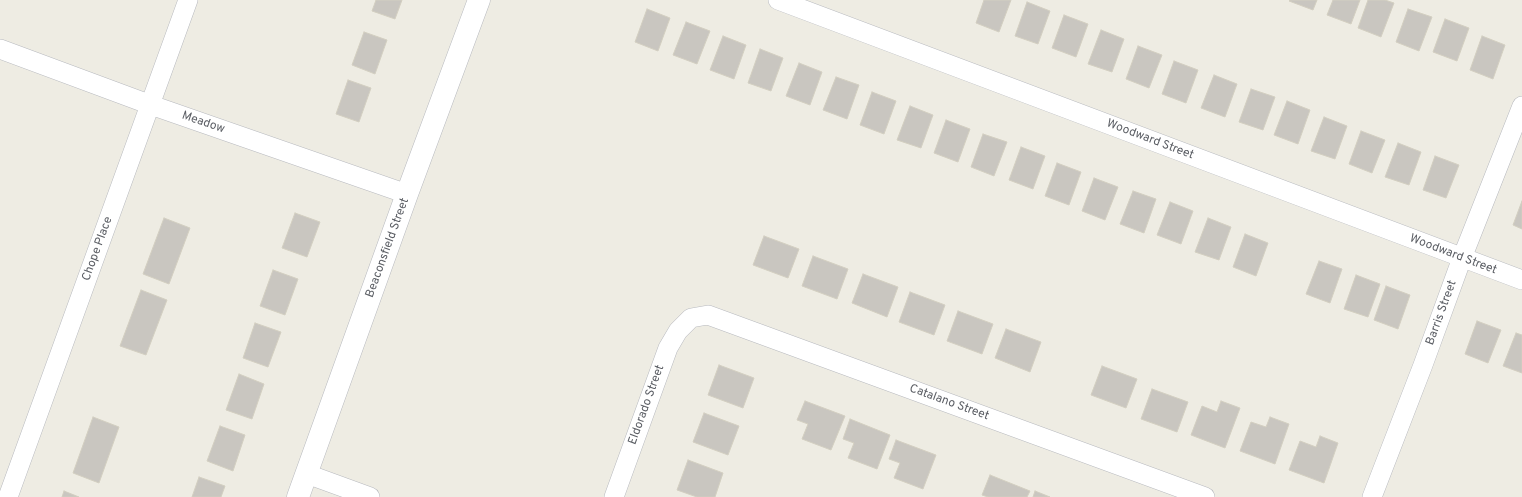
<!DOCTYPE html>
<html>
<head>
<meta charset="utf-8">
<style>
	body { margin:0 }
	canvas { display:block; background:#eeece3 }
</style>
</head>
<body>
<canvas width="1522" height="497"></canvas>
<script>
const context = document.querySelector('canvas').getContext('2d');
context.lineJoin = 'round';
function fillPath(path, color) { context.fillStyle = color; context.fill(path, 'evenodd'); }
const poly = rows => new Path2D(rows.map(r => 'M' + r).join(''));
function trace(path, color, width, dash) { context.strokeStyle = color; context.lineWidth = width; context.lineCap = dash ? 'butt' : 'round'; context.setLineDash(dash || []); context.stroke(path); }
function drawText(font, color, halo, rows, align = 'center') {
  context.font = font + ' Overpass,sans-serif'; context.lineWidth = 3.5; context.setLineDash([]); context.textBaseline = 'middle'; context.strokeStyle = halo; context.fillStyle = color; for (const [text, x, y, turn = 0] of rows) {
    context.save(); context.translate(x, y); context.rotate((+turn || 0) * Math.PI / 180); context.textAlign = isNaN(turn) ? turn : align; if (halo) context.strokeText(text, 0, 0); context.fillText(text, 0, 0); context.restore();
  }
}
const building = poly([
	[376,0,402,0,395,19,372,11,376,0],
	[984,0,1011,0,999,32,976,23,984,0],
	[1290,0,1317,0,1313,10,1289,1,1290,0],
	[1333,0,1360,0,1351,24,1327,15,1333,0],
	[1368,0,1385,0,1394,3,1381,37,1358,28,1368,0],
	[1027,2,1050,11,1038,44,1015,36,1027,2],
	[647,9,670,18,658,51,635,42,647,9],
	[1408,9,1432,17,1419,51,1396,42,1408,9],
	[1064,15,1088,24,1076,57,1052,48,1064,15],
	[1445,19,1469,28,1457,61,1433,52,1445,19],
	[686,22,710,31,697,64,673,55,686,22],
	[1101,30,1124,39,1112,72,1088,64,1101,30],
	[364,32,387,40,375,74,352,65,364,32],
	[723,36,746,45,734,79,710,70,723,36],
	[1482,36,1505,45,1493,79,1470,70,1482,36],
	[1138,46,1162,55,1149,88,1126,79,1138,46],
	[760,49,783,58,771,91,748,83,760,49],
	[1174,61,1198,70,1186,103,1162,94,1174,61],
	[799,63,822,72,810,105,786,96,799,63],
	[1214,75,1237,84,1225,117,1201,108,1214,75],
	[836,77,859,85,847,119,823,110,836,77],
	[348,80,371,88,359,122,336,114,348,80],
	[1251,89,1275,97,1263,130,1239,122,1251,89],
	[872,92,896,101,884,134,860,125,872,92],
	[1287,101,1310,110,1298,144,1274,135,1287,101],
	[910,106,933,115,921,148,897,140,910,106],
	[1324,117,1347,126,1335,159,1311,151,1324,117],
	[946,120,970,129,958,162,934,153,946,120],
	[1361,131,1385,140,1372,173,1349,164,1361,131],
	[983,134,1007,142,994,176,971,167,983,134],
	[1398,143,1421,152,1409,185,1385,177,1398,143],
	[1021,147,1045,156,1033,189,1009,180,1021,147],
	[1435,156,1459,165,1446,198,1423,190,1435,156],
	[1057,163,1081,172,1069,205,1045,196,1057,163],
	[1094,178,1118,187,1105,220,1082,211,1094,178],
	[1133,191,1156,199,1144,233,1120,224,1133,191],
	[1522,201,1522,229,1513,225,1522,201],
	[1170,202,1193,211,1181,244,1157,235,1170,202],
	[295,213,320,222,307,257,282,248,295,213],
	[164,218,190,228,169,284,143,274,164,218],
	[1208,218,1231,227,1219,260,1195,252,1208,218],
	[1245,234,1268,243,1256,276,1233,267,1245,234],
	[764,236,799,249,788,278,753,265,764,236],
	[813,256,848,269,837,299,802,286,813,256],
	[1319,261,1342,269,1330,303,1306,294,1319,261],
	[273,270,298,279,285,315,260,306,273,270],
	[863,274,898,287,887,317,852,303,863,274],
	[1356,275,1380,284,1368,317,1344,309,1356,275],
	[1386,286,1410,295,1398,329,1374,320,1386,286],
	[141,290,167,300,146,355,120,346,141,290],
	[910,292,945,305,934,335,899,322,910,292],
	[958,311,993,324,982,354,947,341,958,311],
	[1477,321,1501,330,1488,363,1465,354,1477,321],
	[255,323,281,332,268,367,243,358,255,323],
	[1006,329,1041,342,1030,372,995,358,1006,329],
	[1516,333,1522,335,1522,373,1503,366,1516,333],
	[719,365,754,378,743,408,708,395,719,365],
	[1102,366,1137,379,1126,408,1091,395,1102,366],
	[239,374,264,384,252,419,226,410,239,374],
	[1152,389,1188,402,1177,432,1141,419,1152,389],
	[805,401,845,416,831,450,802,439,808,424,797,420,805,401],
	[1221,401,1240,408,1225,448,1191,435,1202,406,1217,412,1221,401],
	[704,413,739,426,728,455,693,442,704,413],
	[93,417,119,427,99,483,73,473,93,417],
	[1270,417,1289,424,1275,464,1240,451,1251,422,1266,427,1270,417],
	[850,419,890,435,877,469,848,458,854,443,843,439,850,419],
	[220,426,245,435,233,471,207,461,220,426],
	[1320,436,1338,443,1324,483,1289,470,1300,441,1316,447,1320,436],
	[896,440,936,455,923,489,894,478,900,463,889,459,896,440],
	[688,460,723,473,715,497,697,497,677,490,688,460],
	[990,475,1030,491,1027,497,988,497,982,495,990,475],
	[199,477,225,486,221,497,192,497,199,477],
	[64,491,79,497,62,497,64,491],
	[1035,491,1050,497,1033,497,1035,491]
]);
fillPath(building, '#c9c6c0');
trace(building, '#d3cfc1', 1);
const minor = poly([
	[778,0,1522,280],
	[0,49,151,105,407,194],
	[307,474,370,497],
	[8,497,188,0],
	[614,497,668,348,678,331,691,318,708,315,1205,497],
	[1372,497,1423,365,1462,258,1522,106]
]);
const tertiary = poly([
	[298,497,407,194,479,0]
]);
trace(minor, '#b8babf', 20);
trace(tertiary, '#b8babf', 23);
trace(minor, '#fff', 19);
trace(tertiary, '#fff', 22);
drawText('12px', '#5b5e64', '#fff', [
	["Meadow",203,123,19],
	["Woodward Street",1150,140,21],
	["Beaconsfield Street",388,248,-70],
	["Chope Place",98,249,-70],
	["Woodward Street",1453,255,21],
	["Barris Street",1442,313,-70],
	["Catalano Street",949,403,20],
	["Eldorado Street",647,405,-70]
]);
</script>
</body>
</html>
